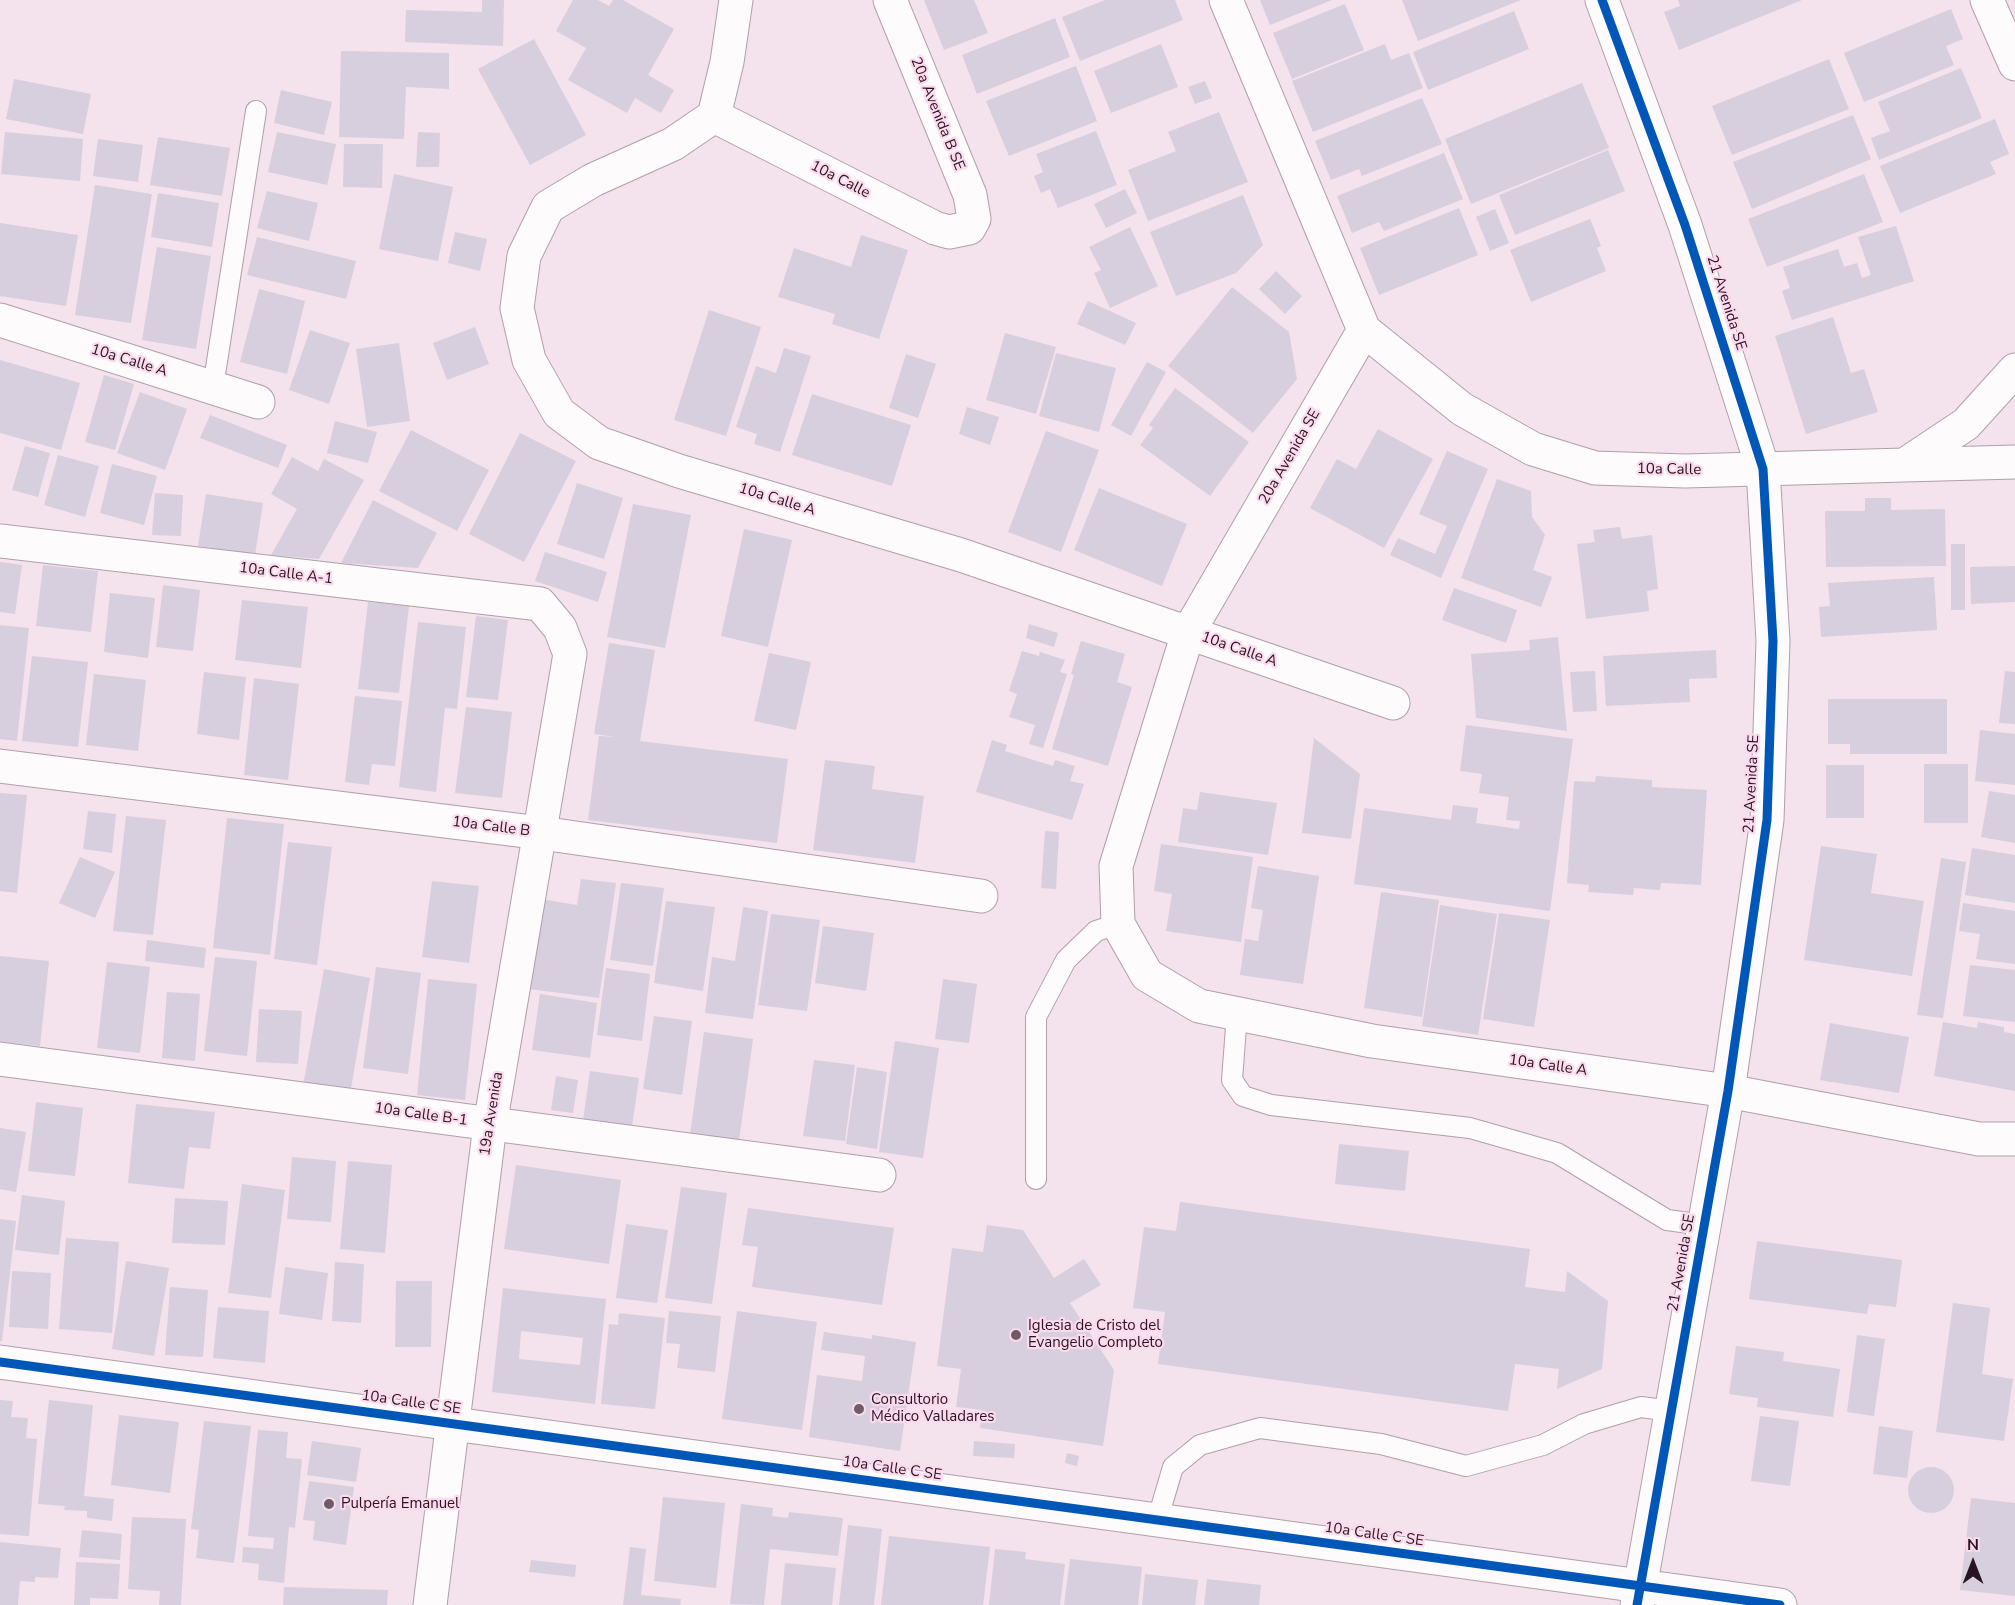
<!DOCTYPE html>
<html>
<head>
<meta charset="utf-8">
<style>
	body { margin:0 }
	#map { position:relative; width:2015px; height:1605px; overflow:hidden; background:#f4e2ec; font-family:"Nunito Sans",sans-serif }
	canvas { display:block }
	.north { position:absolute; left:1943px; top:1533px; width:60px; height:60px; -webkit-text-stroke:4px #fcdaed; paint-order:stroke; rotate:0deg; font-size:16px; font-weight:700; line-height:24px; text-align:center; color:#281420 }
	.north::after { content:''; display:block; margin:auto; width:21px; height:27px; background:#281420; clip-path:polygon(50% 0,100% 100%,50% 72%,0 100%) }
</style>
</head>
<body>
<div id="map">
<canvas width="2015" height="1605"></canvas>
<div class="north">N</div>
</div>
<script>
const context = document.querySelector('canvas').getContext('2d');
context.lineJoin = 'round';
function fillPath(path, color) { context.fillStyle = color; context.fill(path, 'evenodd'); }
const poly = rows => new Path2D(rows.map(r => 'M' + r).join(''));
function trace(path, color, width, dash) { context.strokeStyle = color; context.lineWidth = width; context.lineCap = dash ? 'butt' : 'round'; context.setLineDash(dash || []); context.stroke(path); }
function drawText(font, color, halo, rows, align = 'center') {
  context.font = font + ' "Nunito Sans",sans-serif'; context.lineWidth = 4.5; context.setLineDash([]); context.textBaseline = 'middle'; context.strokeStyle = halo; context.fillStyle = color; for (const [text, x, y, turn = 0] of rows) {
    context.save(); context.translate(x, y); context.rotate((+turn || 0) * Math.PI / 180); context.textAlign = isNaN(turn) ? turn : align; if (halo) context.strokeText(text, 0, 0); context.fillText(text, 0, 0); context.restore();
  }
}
fillPath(poly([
	[482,0,504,0,503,46,405,42,406,10,482,12],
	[573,0,598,0,609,6,613,0,623,0,674,29,648,75,674,90,661,113,635,98,627,113,568,80,586,48,556,31],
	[924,0,974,0,988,33,944,50],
	[1105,0,1175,0,1183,20,1080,61,1062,17],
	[1260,0,1332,0,1270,25],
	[1402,0,1521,0,1418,41],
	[1678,0,1802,0,1679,50,1664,12,1680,6],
	[1345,4,1364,50,1292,79,1273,33],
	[1951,9,1963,39,1946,46,1954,65,1864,102,1844,53],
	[1514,11,1529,49,1428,90,1413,52],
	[1055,18,1070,57,977,94,962,55],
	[534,39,586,135,530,165,478,69],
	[1161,44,1178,87,1111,113,1094,71],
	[1385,44,1391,60,1409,53,1423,88,1313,132,1292,81],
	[341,51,449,53,449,89,406,87,404,139,339,137],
	[1829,59,1849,109,1732,155,1712,106],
	[1076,66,1097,121,1009,156,986,101],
	[1961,68,1982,118,1879,160,1871,138,1890,131,1878,102],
	[14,79,91,94,83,134,6,119],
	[1205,81,1212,98,1195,104,1188,87],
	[1582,83,1609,148,1471,204,1445,139],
	[281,90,332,102,324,135,274,123],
	[1422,98,1442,144,1362,176,1359,169,1331,180,1315,141],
	[1219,112,1248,182,1148,221,1128,170,1176,151,1168,132],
	[1853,115,1871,159,1752,209,1733,162],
	[1995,119,2009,154,1990,162,1996,174,1900,213,1880,166],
	[1096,131,1117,185,1058,208,1050,189,1041,193,1034,176,1043,172,1036,154],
	[5,132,83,139,80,181,1,174],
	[277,132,336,144,327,185,268,172],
	[418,132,440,133,439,167,416,167],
	[158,137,230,148,222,196,150,185],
	[98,139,143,145,138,182,93,176],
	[344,144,383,144,382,188,343,187],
	[1608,150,1625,191,1515,235,1499,195],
	[1444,153,1463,199,1384,231,1379,222,1352,233,1337,196],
	[394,174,453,187,438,261,379,249],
	[1864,174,1883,222,1767,267,1748,219],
	[95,185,152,194,131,323,75,315],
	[1125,189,1137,213,1106,228,1094,204],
	[267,191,318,203,309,241,257,228],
	[158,193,219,203,212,247,151,237],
	[1243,195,1263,245,1236,273,1176,296,1150,232],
	[1459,208,1478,255,1379,295,1360,248],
	[1495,209,1509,243,1490,251,1476,217],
	[1590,219,1601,246,1597,248,1606,271,1531,302,1510,250],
	[0,223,78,235,66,306,0,296],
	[1896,226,1914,281,1792,320,1782,291,1790,288,1783,267,1838,249,1844,267,1857,263,1862,278,1871,275,1858,237],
	[1130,227,1158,286,1110,308,1094,273,1101,270,1089,247],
	[455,232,487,239,480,271,448,263],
	[861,235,908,250,879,339,832,324,835,314,778,297,794,248,851,267],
	[257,237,356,261,346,299,247,275],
	[157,247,211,256,196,349,142,340],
	[1276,271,1302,296,1285,314,1259,289],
	[1232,287,1289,332,1297,379,1253,433,1168,366],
	[259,289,305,301,287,374,240,362],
	[1088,301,1136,323,1125,345,1077,324],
	[709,310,761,327,726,436,674,420],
	[1833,317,1851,373,1864,369,1878,412,1806,434,1775,336],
	[475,327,489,364,447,380,433,343],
	[310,330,350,343,329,404,289,390],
	[1005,333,1056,347,1036,414,986,400],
	[399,343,410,421,367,427,356,349],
	[784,348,811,356,780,452,754,444,757,434,736,427,756,366,776,373],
	[1056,353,1116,368,1099,432,1039,416],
	[906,354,936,364,918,418,889,408],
	[0,360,80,383,61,450,0,433],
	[1147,362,1166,372,1131,436,1111,425],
	[104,375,134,384,115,450,85,442],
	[1175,388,1249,442,1210,496,1140,445,1153,428,1149,425],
	[140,392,187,409,165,470,117,453],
	[812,394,911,425,892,486,792,455],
	[967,407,999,417,990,445,959,434],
	[210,415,287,445,278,468,200,438],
	[335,421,377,432,368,463,327,453],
	[1378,429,1433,459,1384,548,1310,508,1337,459,1356,469],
	[411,430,489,470,457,531,379,491],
	[1046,431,1099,450,1061,552,1008,532],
	[520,433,576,461,524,562,469,534],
	[25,446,50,453,38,497,12,490],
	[1447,451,1488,469,1441,578,1390,555,1398,538,1435,554,1447,526,1419,514],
	[58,455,99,466,85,517,44,505],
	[292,457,318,471,324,459,364,480,319,559,271,555,297,509,271,494],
	[112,464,157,476,144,525,100,513],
	[1497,479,1531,491,1532,517,1545,535,1533,570,1552,577,1541,607,1461,578],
	[577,483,623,498,604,559,557,544],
	[1099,488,1187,524,1162,586,1074,550],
	[155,493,183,495,181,536,152,535],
	[206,494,263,503,255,555,198,546],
	[1865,498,1891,498,1891,510,1945,509,1946,566,1826,567,1825,511,1865,511],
	[373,500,437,533,418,568,341,563],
	[633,504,691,515,665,648,607,637],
	[1620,527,1622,539,1652,535,1658,589,1647,591,1649,611,1586,619,1577,544,1595,542,1593,530],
	[744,529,792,540,768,647,721,636],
	[1951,544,1965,544,1965,610,1951,610],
	[545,552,607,572,598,602,535,581],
	[0,562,22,565,15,614,0,612],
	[43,565,98,571,91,632,36,626],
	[2015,566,2015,602,1971,604,1970,567],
	[1934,577,1937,630,1821,637,1819,607,1830,606,1828,583],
	[163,585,200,590,193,651,156,647],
	[1454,588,1517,610,1506,643,1442,620],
	[110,593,155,598,148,658,104,652],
	[242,600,308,607,301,668,235,660],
	[368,602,409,606,399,693,358,689],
	[476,616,508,620,498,700,466,697],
	[418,622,466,627,457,709,445,708,436,792,399,787],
	[1029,624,1058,633,1054,647,1026,638],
	[0,625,29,628,17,741,0,739],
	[1558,637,1567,731,1476,718,1471,654,1530,650,1529,640],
	[1081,641,1125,654,1117,682,1132,687,1108,766,1052,749,1074,675,1071,674],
	[609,643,655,650,640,741,788,759,777,843,588,820,599,736,616,737,594,734],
	[1716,650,1717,678,1689,679,1690,702,1606,706,1603,656],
	[1022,651,1039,656,1040,652,1065,660,1060,672,1067,674,1043,748,1029,744,1035,725,1009,717,1017,694,1009,691],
	[769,653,811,662,796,730,754,721],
	[32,656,88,662,78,747,22,741],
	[1595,671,1597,711,1573,712,1570,672],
	[2005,671,2015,672,2015,724,1999,723],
	[204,672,246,677,239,740,197,734],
	[94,674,146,680,138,751,86,745],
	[254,678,299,684,288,780,244,775],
	[355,696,402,701,395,766,372,764,369,785,345,782],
	[1828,699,1947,699,1947,754,1850,754,1850,744,1828,744],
	[466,707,512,712,502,798,455,793],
	[1466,725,1573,739,1550,911,1354,884,1364,808,1451,820,1453,805,1478,808,1476,823,1519,829,1520,821,1506,820,1509,797,1479,793,1482,774,1460,771],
	[1980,730,2015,734,2015,785,1975,781],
	[1314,738,1360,774,1351,839,1302,833],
	[992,740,1007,745,1005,751,1053,766,1055,760,1075,766,1070,781,1084,784,1072,820,976,792],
	[825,760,875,766,872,789,924,796,915,863,813,850],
	[1924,764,1968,764,1968,823,1924,823],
	[1826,765,1864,765,1864,818,1826,818],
	[1596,776,1652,780,1652,787,1707,790,1701,885,1661,883,1660,890,1634,888,1633,895,1588,892,1589,885,1567,883,1574,781,1595,782],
	[1989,791,2015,795,2015,843,1981,837],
	[1200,792,1277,803,1268,855,1178,842,1183,808,1197,810],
	[0,793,27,795,17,893,0,891],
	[88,811,116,814,112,853,83,849],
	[126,816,166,820,153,935,113,931],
	[227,818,284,824,270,955,213,948],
	[1045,831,1059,832,1056,889,1041,888],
	[288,842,332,847,317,965,274,959],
	[1161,844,1253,857,1241,942,1166,931,1172,894,1154,891],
	[1821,846,1877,854,1871,893,1924,901,1912,976,1804,960],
	[1972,848,2015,855,2015,903,1965,895],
	[80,857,115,872,95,918,59,903],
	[1941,858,1966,862,1943,1018,1917,1015],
	[1258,866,1319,876,1303,984,1240,975,1245,939,1258,941,1263,910,1251,908],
	[581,879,616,883,599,998,529,989,541,899,577,905],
	[432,881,479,886,469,963,422,957],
	[621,883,664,888,653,966,610,960],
	[1381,892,1439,900,1422,1017,1364,1008],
	[666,901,715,907,703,991,654,983],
	[1963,903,2015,911,2015,964,1976,959,1980,934,1959,931],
	[1440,905,1497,914,1478,1035,1422,1026],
	[743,907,768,911,753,1019,705,1013,712,957,735,961],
	[1499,913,1550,920,1534,1027,1483,1019],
	[771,914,820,920,807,1011,758,1005],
	[823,926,874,933,866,991,815,983],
	[147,940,206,948,204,968,145,961],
	[0,956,49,961,40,1046,0,1042],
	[215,957,257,961,247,1056,204,1051],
	[107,962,150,967,140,1053,97,1048],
	[1970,965,2015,970,2015,1022,1963,1016],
	[376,967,421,973,408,1074,363,1068],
	[606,968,650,974,642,1041,597,1035],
	[324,969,370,978,350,1094,303,1086],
	[428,979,477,984,465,1100,417,1095],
	[943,979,977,984,969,1043,935,1039],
	[167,992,200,994,195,1061,162,1058],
	[540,994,597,1003,590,1058,532,1050],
	[259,1009,302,1011,298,1064,256,1062],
	[654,1016,692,1021,682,1095,643,1089],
	[1943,1022,1977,1028,1978,1022,2004,1027,2004,1032,2015,1034,2015,1091,1934,1076],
	[1830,1023,1909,1037,1899,1093,1820,1080],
	[704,1032,753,1039,739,1141,690,1135],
	[895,1041,939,1048,923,1158,879,1152],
	[814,1060,855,1065,845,1141,803,1136],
	[857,1067,887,1072,877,1149,846,1144],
	[590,1071,639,1078,632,1127,583,1121],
	[556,1076,578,1080,573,1113,551,1110],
	[36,1102,83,1108,75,1176,28,1171],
	[136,1104,215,1112,210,1149,189,1147,184,1189,128,1183],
	[0,1128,26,1132,16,1192,0,1189],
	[1339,1144,1409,1151,1405,1191,1335,1184],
	[292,1157,336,1161,331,1222,287,1219],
	[348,1161,392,1165,385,1253,340,1249],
	[516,1165,621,1180,609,1264,504,1249],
	[242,1184,285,1190,271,1298,228,1293],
	[681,1187,727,1193,712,1304,665,1298],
	[22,1195,65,1201,59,1255,15,1250],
	[175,1198,228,1201,225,1245,172,1243],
	[1180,1202,1530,1249,1525,1287,1565,1292,1567,1271,1608,1301,1602,1369,1557,1389,1559,1369,1515,1364,1508,1411,1158,1364,1165,1312,1133,1308,1144,1227,1176,1231],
	[748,1208,894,1228,882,1305,752,1287,758,1247,742,1245],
	[0,1219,16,1221,2,1341,0,1341],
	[626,1224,668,1230,657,1303,616,1298],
	[987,1225,1023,1230,1054,1278,1084,1259,1101,1285,1070,1303,1114,1370,1103,1446,980,1428,982,1410,956,1407,961,1369,937,1366,952,1248,983,1252],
	[66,1238,119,1242,112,1333,59,1329],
	[1757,1241,1902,1260,1896,1307,1869,1304,1867,1314,1749,1299],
	[126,1261,169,1268,154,1356,112,1349],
	[335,1262,364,1264,361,1323,332,1321],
	[285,1267,328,1273,322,1320,279,1314],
	[12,1271,51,1273,48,1329,9,1327],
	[396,1281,432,1281,431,1347,395,1347],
	[170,1287,208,1290,203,1357,165,1355],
	[503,1288,606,1299,595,1404,492,1392],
	[521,1331,583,1338,580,1365,519,1359],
	[1953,1303,1990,1308,1982,1374,2013,1379,2004,1441,1936,1432],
	[218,1307,269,1311,265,1363,213,1358],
	[669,1311,721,1316,715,1372,677,1368,680,1344,666,1343],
	[737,1311,817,1322,802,1430,722,1419],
	[619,1313,665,1318,655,1409,601,1404,609,1324,618,1325],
	[824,1332,872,1339,872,1335,916,1342,900,1451,809,1437,817,1375,862,1381,865,1356,821,1350],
	[1857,1335,1885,1339,1874,1416,1847,1412],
	[1736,1346,1784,1352,1783,1361,1840,1369,1833,1417,1757,1407,1758,1398,1729,1394],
	[0,1400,13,1401,11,1417,28,1418,26,1438,37,1439,29,1536,0,1534],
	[49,1400,93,1405,84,1496,114,1499,112,1521,87,1518,87,1511,64,1510,65,1506,38,1504],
	[119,1415,179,1422,170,1493,111,1485],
	[1760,1416,1799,1421,1790,1486,1751,1481],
	[204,1421,251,1426,234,1563,196,1558,199,1530,191,1529],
	[1879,1426,1913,1431,1907,1478,1873,1474],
	[258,1430,288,1432,286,1458,302,1459,295,1528,289,1527,284,1583,258,1580,259,1564,242,1562,243,1547,273,1549,274,1538,248,1536],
	[312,1441,361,1448,356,1482,307,1475],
	[974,1441,1015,1444,1014,1458,973,1456],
	[1067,1453,1079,1456,1077,1466,1065,1463],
	'1908 1490a23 23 0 1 1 46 0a23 23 0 1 1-46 0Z',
	[309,1481,354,1487,346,1545,313,1540,315,1521,303,1520],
	[663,1497,725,1503,716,1588,654,1581],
	[1971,1498,2015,1503,2015,1596,1960,1590],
	[741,1504,773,1508,772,1516,788,1518,789,1512,843,1518,838,1556,770,1549,764,1605,730,1604],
	[132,1517,186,1519,181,1605,159,1605,160,1591,128,1589],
	[848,1525,882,1529,874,1605,839,1605],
	[82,1530,122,1534,120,1560,79,1557],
	[889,1536,990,1547,983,1605,881,1605],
	[0,1542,61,1548,58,1578,35,1577,35,1582,20,1581,18,1605,0,1605],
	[630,1547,646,1549,641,1595,681,1599,680,1605,623,1605],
	[995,1549,1026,1552,1025,1559,1065,1564,1060,1605,989,1605],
	[1070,1559,1142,1567,1138,1605,1064,1605],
	[531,1560,576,1565,575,1577,529,1572],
	[76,1562,120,1564,118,1599,90,1598,90,1605,74,1605],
	[785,1563,836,1568,832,1605,781,1605],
	[1145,1574,1198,1580,1195,1605,1142,1605],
	[1207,1579,1261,1585,1259,1605,1204,1605],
	[284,1587,388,1590,387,1605,283,1605]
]), '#d7cfde');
const service = poly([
	[213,387,256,111],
	[1237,1014,1232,1080,1243,1096,1271,1105,1470,1128,1557,1153,1667,1220,1704,1225],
	[1036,1179,1036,1017,1066,960,1096,931,1118,924],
	[1157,1521,1173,1467,1200,1445,1260,1428,1381,1444,1466,1466,1543,1445,1584,1424,1641,1407,1671,1411]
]);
const minor = poly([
	[1226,0,1364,330,1462,409,1533,449,1595,468,1685,471,2015,462],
	[1987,0,2015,64],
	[714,116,673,144,593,180,548,207,524,256,517,308,529,360,559,413,599,443,679,471,961,555,1393,703],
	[714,116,935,228,949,232,969,228,974,219,970,195,890,0],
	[714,116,727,62,736,0],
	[0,320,258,402],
	[1364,330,1188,633,1116,866,1118,924,1147,975,1199,1006,1372,1041,1728,1091,1979,1139,2015,1139],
	[1906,464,1966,424,2015,370],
	[0,541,540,604,560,628,570,654,490,1125,430,1605],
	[0,766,541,833,981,896],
	[0,1059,879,1175]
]);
const tertiary = poly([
	[1602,0,1685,225,1763,469,1773,641,1767,820,1728,1091,1637,1605],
	[0,1362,1780,1605]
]);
trace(service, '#b09fa9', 22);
trace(minor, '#b09fa9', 35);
trace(tertiary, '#b09fa9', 35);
trace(service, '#fdfbfc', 20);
trace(minor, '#fdfbfc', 33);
trace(tertiary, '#fdfbfc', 33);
trace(poly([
	[1602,0,1685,225,1763,469,1773,641,1767,820,1728,1091,1637,1605],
	[0,1362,1780,1605]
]), '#0057b8', 9);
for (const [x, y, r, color] of [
	[1016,1335,6,"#6f5c67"],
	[859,1409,6,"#6f5c67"],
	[329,1504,6,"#6f5c67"]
]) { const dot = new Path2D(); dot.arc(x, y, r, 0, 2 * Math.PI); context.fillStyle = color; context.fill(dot); trace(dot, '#fcdaed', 2); }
drawText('15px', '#281420', '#fcdaed', [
	["20a Avenida B SE",937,114,68],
	["10a Calle",840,180,27],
	["21 Avenida SE",1726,303,72],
	["10a Calle A",129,361,17],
	["20a Avenida SE",1290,457,-60],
	["10a Calle",1669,470,1],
	["10a Calle A",777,500,17],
	["10a Calle A-1",286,574,7],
	["10a Calle A",1239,650,19],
	["21 Avenida SE",1752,784,-87],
	["10a Calle B",491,827,7],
	["10a Calle A",1548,1066,8],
	["19a Avenida",492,1114,-81],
	["10a Calle B-1",421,1115,8],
	["21 Avenida SE",1682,1263,-80],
	["10a Calle C SE",411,1403,8],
	["10a Calle C SE",892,1469,8],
	["10a Calle C SE",1374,1535,8]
]);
drawText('15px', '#281420', '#fcdaed', [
	["Iglesia de Cristo del",1028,1326],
	["Evangelio Completo",1028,1343],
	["Consultorio",871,1400],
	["Médico Valladares",871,1417],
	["Pulpería Emanuel",341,1504]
], 'left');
</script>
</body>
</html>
